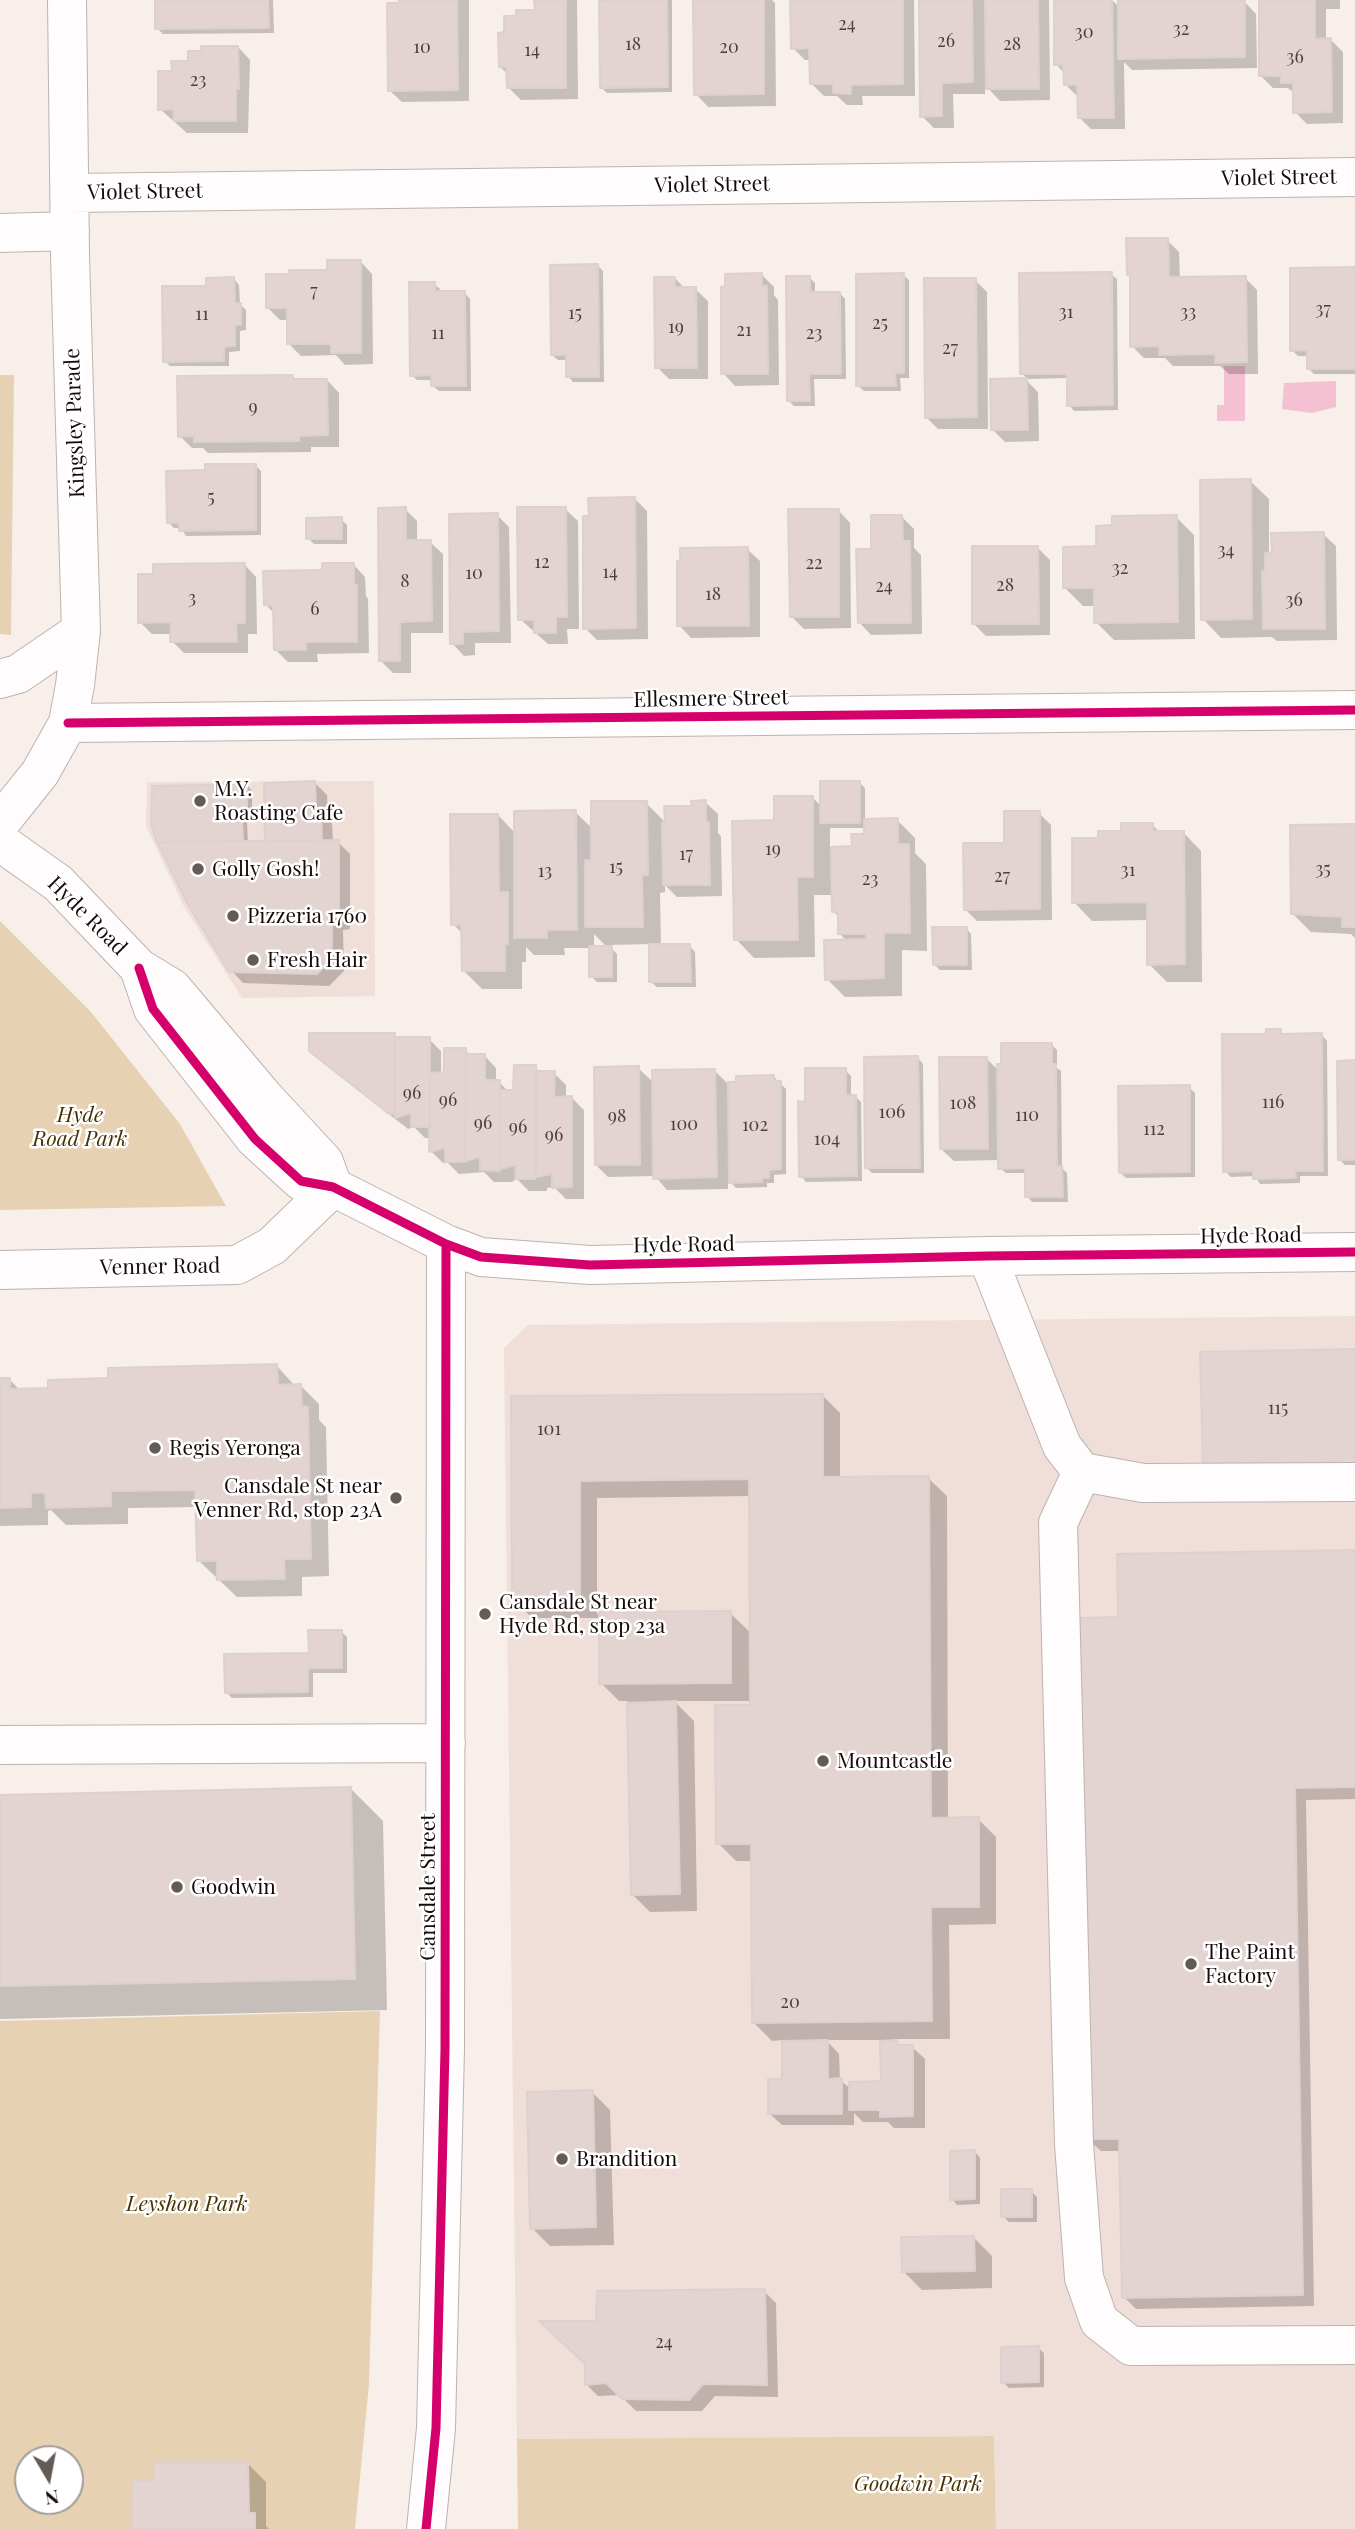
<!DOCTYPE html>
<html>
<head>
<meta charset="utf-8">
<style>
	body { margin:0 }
	#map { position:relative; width:1355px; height:2529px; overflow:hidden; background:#f8eeea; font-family:"Playfair Display",serif }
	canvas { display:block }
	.north { position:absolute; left:14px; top:2445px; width:70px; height:70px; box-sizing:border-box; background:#fff; border:2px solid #a19d9c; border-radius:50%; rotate:170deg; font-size:19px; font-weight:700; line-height:28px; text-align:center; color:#150a07 }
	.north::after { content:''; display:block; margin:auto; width:24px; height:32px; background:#645a56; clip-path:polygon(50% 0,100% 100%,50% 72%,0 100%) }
</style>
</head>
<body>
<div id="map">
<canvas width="1355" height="2529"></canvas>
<div class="north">N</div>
</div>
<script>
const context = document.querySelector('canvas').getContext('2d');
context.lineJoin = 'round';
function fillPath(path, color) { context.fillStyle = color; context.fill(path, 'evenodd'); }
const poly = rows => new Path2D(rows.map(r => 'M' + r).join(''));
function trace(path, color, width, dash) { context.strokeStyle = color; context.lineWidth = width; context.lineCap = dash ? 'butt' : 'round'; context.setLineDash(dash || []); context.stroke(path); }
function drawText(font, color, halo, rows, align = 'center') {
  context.font = font + ' "Playfair Display",serif'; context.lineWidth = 5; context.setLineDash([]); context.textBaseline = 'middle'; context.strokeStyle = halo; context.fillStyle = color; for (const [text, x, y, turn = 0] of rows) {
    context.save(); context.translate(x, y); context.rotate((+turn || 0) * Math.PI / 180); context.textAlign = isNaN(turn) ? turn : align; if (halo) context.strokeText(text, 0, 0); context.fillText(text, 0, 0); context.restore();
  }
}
fillPath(poly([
	[374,781,375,996,242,998,183,905,146,826,147,782],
	[1355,1316,1355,2529,996,2529,994,2436,517,2439,504,1348,528,1325]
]), '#f0ded8');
fillPath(poly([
	[0,375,14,375,11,635,0,634],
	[0,921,91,1012,180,1124,226,1206,0,1210],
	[380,2011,369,2384,355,2529,0,2529,0,2021],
	[28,2459,70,2459,70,2501,28,2501],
	[994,2436,996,2529,518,2529,517,2439]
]), '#e6d2b2');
fillPath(poly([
	[1224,366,1245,366,1245,421,1217,421,1217,405,1224,405],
	[1336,381,1336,407,1312,413,1282,409,1284,383]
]), '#f4c1d2');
fillPath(poly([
	[157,0,273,0,274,33,163,34,157,28],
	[401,0,469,0,469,101,402,102,389,90],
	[536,0,577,0,578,99,521,100,508,87,508,74,500,67,506,34,536,11],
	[607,0,672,0,672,92,607,93,601,87],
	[695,0,772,0,775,3,776,106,708,107,696,94],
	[792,0,914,0,915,96,862,96,863,105,847,105,837,96,824,96,811,83,811,60,805,60,793,48],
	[921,0,1049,0,1050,100,1000,101,985,85,985,94,953,94,954,128,934,128,922,116],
	[1056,0,1112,0,1119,7,1119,0,1243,0,1256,14,1257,68,1132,70,1124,62,1125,129,1091,129,1079,117,1078,97,1066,85,1065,74,1056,64],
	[1260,0,1340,0,1340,9,1326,9,1326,40,1331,40,1343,52,1343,123,1307,124,1295,112,1295,94,1288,88,1273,88,1261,76],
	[238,47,250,60,248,133,187,133,160,109,174,73,190,62],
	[1167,240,1179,252,1180,279,1245,278,1257,290,1258,374,1229,374,1220,366,1173,366,1165,358,1144,358,1132,346,1131,277,1128,274],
	[360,261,372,274,373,364,345,365,336,355,301,356,289,344,289,320,280,320,268,308,329,271],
	[598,266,603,271,604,382,573,382,568,376,567,360,558,360,552,355],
	[1355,269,1355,374,1314,374,1308,368,1309,356,1298,356,1292,350],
	[1111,274,1117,279,1118,410,1074,411,1069,405,1068,378,1027,379,1022,373],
	[762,275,774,287,774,295,778,300,779,385,735,386,723,373],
	[903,275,909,280,909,378,900,378,901,391,864,391,858,386],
	[809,277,815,283,815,293,840,293,845,299,846,379,814,379,815,406,794,406,789,401],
	[675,278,685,289,695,289,708,301,708,379,669,379,657,367],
	[234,279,239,285,240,304,246,310,246,330,240,331,240,351,229,352,229,366,170,366,165,361,208,287],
	[975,280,987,292,988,429,938,429,926,417],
	[434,284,440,289,440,293,465,293,470,299,471,391,439,391,433,386,433,380,417,380,412,375],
	[292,377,296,380,327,380,339,393,339,447,311,447,311,452,208,453,203,448,192,448,180,436],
	[1026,380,1038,392,1039,441,1005,442,993,430],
	[255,465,261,471,261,535,186,536,181,528,174,528,169,523],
	[1250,481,1269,499,1269,554,1323,534,1336,546,1337,640,1277,641,1272,637,1221,638,1203,619],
	[635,499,647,511,648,639,597,640,585,628],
	[405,509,417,521,417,542,430,542,443,554,443,633,411,633,411,673,393,673,381,661],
	[565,509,578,521,579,629,567,629,568,644,548,644,520,619],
	[838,510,850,523,851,628,804,629,791,616],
	[497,515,509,527,511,643,475,643,475,655,464,656,452,643],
	[902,517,914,529,914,548,921,555,922,634,871,635,859,622,872,550],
	[1176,517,1194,535,1195,639,1114,640,1096,622,1095,606,1083,606,1065,588,1098,548],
	[341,519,347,525,347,544,314,544,308,538],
	[1038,548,1050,560,1050,635,986,636,974,624],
	[747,549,760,561,760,637,691,638,679,625],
	[244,564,256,577,257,634,248,634,248,653,184,653,172,641,172,634,152,634,140,622],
	[353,564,365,577,366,596,368,599,369,653,317,654,318,662,288,662,276,650,275,614,266,605],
	[859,782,865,788,865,821,897,820,915,838,915,853,926,864,927,951,902,950,902,996,845,997,827,979,847,941,840,934,840,918,833,911,833,895,814,895,815,957,754,958,736,939,776,822,812,797,822,807],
	[830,828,866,828,865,836,853,848,830,848],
	[315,783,327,795,328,818,332,823,333,842,338,842,350,854,350,929,343,930,344,971,329,986,243,983,231,970,189,902,159,841,247,785,252,791,252,821,247,821,248,844,267,844],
	[705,802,718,814,718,833,721,836,722,896,677,897,665,885,665,892,660,893,661,946,690,946,695,952,696,987,657,987,651,982,651,944,608,945,617,954,617,982,597,982,591,976,590,948,564,948,565,955,534,955,526,947,526,962,522,962,522,989,482,989,464,971,463,934,453,924,498,815,515,833,575,812,593,829,646,803,666,823],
	[594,934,608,948,594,948],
	[1039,813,1051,825,1052,920,977,921,965,909],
	[1152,824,1160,833,1183,832,1201,851,1202,982,1167,982,1149,964,1148,920,1092,921,1074,902,1099,840],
	[1355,826,1355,938,1351,934,1311,932,1292,913],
	[966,928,971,934,972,970,940,970,934,964],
	[1280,1031,1284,1035,1322,1035,1327,1041,1328,1176,1300,1176,1300,1183,1260,1184,1255,1176,1231,1177,1225,1171,1267,1035],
	[394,1035,397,1039,429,1039,441,1051,441,1074,446,1074,465,1050,471,1055,484,1055,496,1068,496,1082,499,1082,509,1092,515,1092,535,1067,540,1072,554,1073,566,1085,566,1098,572,1098,584,1110,584,1199,566,1199,554,1187,547,1188,547,1191,529,1191,517,1179,512,1182,494,1182,484,1172,459,1174,447,1162,443,1163,431,1151,431,1138,425,1138,414,1127,408,1129,403,1125,323,1063,311,1050],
	[1051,1044,1057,1050,1057,1068,1061,1071,1062,1168,1067,1173,1068,1202,1032,1202,1027,1196,1026,1173,1006,1173,1000,1168,1000,1160,954,1161,941,1149,986,1058,999,1071,1003,1066],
	[918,1058,923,1064,924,1173,872,1173,866,1167],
	[1355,1062,1355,1165,1345,1165,1339,1159],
	[638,1068,654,1083,715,1071,730,1086,774,1077,786,1089,786,1174,774,1175,774,1183,767,1183,767,1187,736,1188,728,1179,728,1189,667,1190,655,1176,608,1177,596,1165],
	[845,1070,851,1076,851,1097,855,1096,861,1102,862,1181,806,1182,801,1176,807,1103],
	[1189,1087,1195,1093,1195,1177,1126,1178,1120,1172],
	[277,1366,295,1386,301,1386,319,1404,319,1420,326,1427,329,1576,302,1577,302,1596,237,1597,199,1561,197,1507,128,1508,128,1524,66,1525,51,1510,48,1511,48,1525,0,1526,0,1380,9,1379,20,1390,49,1389,110,1380],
	[822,1395,840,1413,840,1478,928,1478,947,1496,948,1819,978,1819,996,1837,996,1924,949,1925,950,2039,894,2039,901,2047,912,2047,925,2059,925,2128,894,2128,888,2122,863,2122,854,2113,854,2125,782,2125,769,2113,784,2080,783,2040,772,2041,753,2022,753,1861,736,1861,718,1843,752,1707,752,1675,749,1675,749,1701,674,1701,694,1721,697,1911,650,1912,632,1894,628,1701,619,1701,601,1683,600,1618,532,1618,514,1600,513,1397],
	[751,1496,752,1634,730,1613,597,1614,597,1498],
	[826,2040,882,2040,883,2083,851,2089,840,2080,839,2054],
	[1355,1552,1355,1799,1306,1800,1314,2306,1136,2309,1124,2297,1121,2151,1101,2151,1088,2139,1119,1619],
	[341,1631,347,1637,347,1673,313,1673,313,1697,232,1698,226,1692,311,1655],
	[351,1789,383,1821,387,2010,0,2019,0,1797],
	[592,2092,610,2110,614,2245,550,2246,532,2228],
	[975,2152,980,2158,980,2204,957,2205,952,2199],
	[1031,2191,1037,2197,1037,2222,1009,2222,1003,2216],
	[974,2238,992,2256,992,2288,922,2290,904,2272],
	[764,2291,776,2303,778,2397,715,2396,702,2411,636,2411,620,2395,598,2396,586,2384,598,2323],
	[1038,2348,1044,2353,1044,2387,1009,2388,1003,2382],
	[248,2464,266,2482,266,2526,269,2529,134,2529,156,2482]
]), '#0003');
const building = poly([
	[155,0,268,0,269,28,155,29,155,0],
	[399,0,457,0,458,90,388,91,387,3,399,3,399,0],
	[534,0,566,0,566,88,507,88,506,67,499,67,498,33,504,32,504,16,516,16,516,10,535,10,534,0],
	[605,0,667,0,668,87,600,88,599,1,605,0],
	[693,0,764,0,764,94,694,95,693,0],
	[790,0,903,0,903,84,851,85,851,94,833,93,833,84,810,84,809,48,791,49,790,0],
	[919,0,972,0,973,82,942,83,942,116,920,117,919,0],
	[985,0,1038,0,1039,89,986,89,985,0],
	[1054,0,1112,0,1114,118,1078,118,1077,85,1064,85,1063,65,1054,65,1054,0],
	[1118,0,1245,0,1245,57,1118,59,1118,0],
	[1259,0,1315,0,1315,39,1331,38,1332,112,1293,113,1293,83,1281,83,1281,76,1259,76,1259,0],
	[201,46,238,46,239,89,236,89,236,121,174,121,173,109,158,110,158,71,172,71,171,61,188,61,188,51,201,51,201,46],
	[1126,238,1168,238,1169,277,1246,276,1247,362,1215,363,1215,354,1159,355,1159,346,1130,347,1130,274,1127,275,1126,238],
	[327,260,361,260,361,353,331,353,331,344,287,344,287,308,266,308,266,274,289,274,289,270,327,270,327,260],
	[598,264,599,377,566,377,566,355,551,355,550,265,598,264],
	[1355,267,1355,369,1307,369,1307,350,1290,351,1290,268,1355,267],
	[1112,272,1113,405,1067,406,1067,374,1020,374,1019,273,1112,272],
	[762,273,762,286,767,286,768,374,721,374,721,287,725,286,725,274,762,273],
	[904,273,904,373,895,373,896,386,856,386,856,274,904,273],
	[786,276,810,276,810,292,840,292,841,374,809,374,810,401,787,401,786,276],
	[234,277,235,303,241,303,241,325,235,325,235,346,224,347,224,361,163,362,162,286,206,286,206,278,234,277],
	[654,277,675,277,675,287,696,287,697,368,655,368,654,277],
	[924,278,976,278,977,417,925,418,924,278],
	[409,282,435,282,435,291,465,291,466,386,431,386,431,375,410,376,409,282],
	[293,375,293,379,327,379,328,435,299,436,299,441,194,442,194,436,178,437,177,376,293,375],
	[1027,378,1028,430,991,430,990,379,1027,378],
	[205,464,256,464,256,530,179,531,179,523,167,523,166,471,205,470,205,464],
	[1251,479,1252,619,1201,620,1200,480,1251,479],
	[635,497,636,628,583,629,583,516,589,516,588,498,635,497],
	[406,507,406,540,431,540,432,621,400,622,400,661,379,661,378,508,406,507],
	[517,507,566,507,567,617,556,617,556,633,534,633,534,620,518,620,517,507],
	[788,509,839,509,839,617,790,617,788,509],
	[498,513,499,631,463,632,463,644,450,644,449,514,498,513],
	[871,515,902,515,903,541,910,541,911,623,858,623,856,549,871,549,871,515],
	[1177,515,1178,622,1094,623,1094,588,1063,588,1063,547,1096,546,1096,526,1112,525,1112,516,1177,515],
	[342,517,342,539,306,539,306,518,342,517],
	[1324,532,1325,629,1263,629,1262,571,1265,571,1265,553,1272,552,1271,533,1324,532],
	[972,546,1038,546,1039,624,972,624,972,546],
	[748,547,749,626,677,626,677,561,680,562,680,548,748,547],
	[245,563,245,623,236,623,237,642,170,642,171,622,138,623,138,574,153,574,153,564,245,563],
	[322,563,354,563,354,585,357,585,357,642,306,642,306,650,274,650,273,606,264,605,263,571,322,570,322,563],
	[315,781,316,809,321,809,322,840,265,842,264,783,315,781],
	[820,781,860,781,860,823,820,823,820,781],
	[247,784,247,816,242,816,243,841,157,842,151,825,152,786,247,784],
	[774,796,813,796,813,877,797,877,798,940,734,940,732,821,774,820,774,796],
	[706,800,706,822,709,822,710,885,663,885,662,822,665,822,664,806,692,806,691,801,706,800],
	[591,801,647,801,648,875,642,875,643,927,585,927,585,860,591,860,591,801],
	[576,810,577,930,547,930,547,938,514,938,514,811,576,810],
	[1004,811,1040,811,1040,909,964,910,963,843,1004,843,1004,811],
	[450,814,498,814,499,892,508,892,508,944,505,944,505,971,462,971,461,925,451,925,450,814],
	[898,818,898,844,909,844,910,933,884,933,884,978,825,980,824,940,866,939,866,934,838,934,838,912,832,912,831,847,852,846,851,834,864,834,864,819,898,818],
	[1121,823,1153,823,1153,831,1184,831,1185,964,1147,965,1147,902,1072,903,1072,838,1098,838,1098,831,1121,831,1121,823],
	[1355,824,1355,927,1342,927,1342,917,1291,914,1290,825,1355,824],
	[339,840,339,917,332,918,332,958,317,974,229,972,187,903,157,842,339,840],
	[932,927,967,927,967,965,933,965,932,927],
	[649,944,690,944,691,982,649,982,649,944],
	[589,946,612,946,612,977,589,977,589,946],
	[1266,1029,1281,1029,1281,1034,1322,1033,1323,1171,1295,1171,1296,1178,1253,1179,1253,1171,1223,1172,1222,1034,1266,1034,1266,1029],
	[309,1033,395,1033,394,1114,389,1114,309,1051,309,1033],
	[395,1037,430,1037,430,1127,411,1127,411,1113,395,1118,395,1037],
	[1001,1043,1052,1043,1052,1064,1056,1064,1057,1166,1062,1166,1063,1197,1025,1197,1025,1168,998,1169,997,1064,1001,1064,1001,1043],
	[444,1048,466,1048,465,1162,445,1162,445,1148,429,1152,430,1073,444,1072,444,1048],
	[466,1054,485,1054,485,1080,500,1080,500,1171,480,1170,480,1157,465,1161,466,1054],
	[918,1056,920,1168,865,1168,864,1057,918,1056],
	[939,1057,987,1057,988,1149,940,1149,939,1057],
	[1355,1060,1355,1160,1338,1160,1337,1061,1355,1060],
	[514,1065,536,1065,535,1179,515,1179,516,1165,500,1169,500,1090,513,1090,514,1065],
	[639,1066,640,1165,595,1165,594,1067,639,1066],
	[805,1068,846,1068,846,1095,856,1095,857,1176,799,1177,798,1101,805,1102,805,1068],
	[715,1069,717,1177,653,1179,652,1070,715,1069],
	[536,1071,555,1071,554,1097,572,1096,572,1187,552,1188,552,1174,536,1177,536,1071],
	[774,1075,774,1081,781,1081,781,1169,769,1170,769,1178,762,1178,762,1182,729,1183,728,1082,736,1082,736,1076,774,1075],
	[1190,1085,1190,1172,1119,1173,1118,1086,1190,1085],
	[1355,1349,1355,1463,1203,1467,1200,1352,1355,1349],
	[277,1364,278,1385,301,1384,302,1406,308,1407,311,1559,284,1559,285,1579,217,1580,217,1561,197,1561,195,1490,111,1491,111,1506,46,1508,45,1493,31,1493,31,1507,0,1508,0,1378,10,1378,10,1389,48,1388,48,1380,108,1378,108,1368,277,1364],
	[823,1394,823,1477,929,1476,931,1818,979,1817,979,1907,931,1907,932,2021,752,2023,751,1844,716,1844,715,1705,750,1705,749,1479,580,1481,580,1600,512,1601,511,1396,823,1394],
	[1355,1550,1355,1787,1295,1788,1303,2295,1122,2298,1119,2139,1087,2139,1079,1618,1118,1617,1117,1554,1355,1550],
	[731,1611,731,1683,599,1684,599,1612,731,1611],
	[308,1630,342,1630,342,1668,308,1668,308,1692,225,1693,224,1654,309,1653,308,1630],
	[676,1701,680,1894,631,1895,627,1703,676,1701],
	[351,1787,355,1979,0,1986,0,1795,351,1787],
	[828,2040,828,2079,842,2078,842,2114,768,2114,768,2079,782,2079,782,2041,828,2040],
	[897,2040,897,2045,913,2045,913,2116,880,2117,880,2110,849,2110,849,2082,881,2081,880,2041,897,2040],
	[593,2090,596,2227,530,2229,527,2092,593,2090],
	[975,2150,975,2199,950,2200,950,2151,975,2150],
	[1001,2189,1032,2189,1032,2217,1001,2217,1001,2189],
	[974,2236,975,2271,902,2272,901,2237,974,2236],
	[765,2289,767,2385,703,2384,689,2400,622,2399,606,2383,585,2385,585,2364,539,2321,596,2321,597,2291,765,2289],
	[1039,2346,1039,2382,1001,2383,1001,2347,1039,2346],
	[248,2462,249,2513,255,2513,255,2529,132,2529,132,2480,154,2481,154,2463,248,2462]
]);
fillPath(building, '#e3d3d1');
trace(building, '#dcd1d0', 2);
const minor = poly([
	[70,193,1355,177],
	[0,233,70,231],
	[0,679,18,674,81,631],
	[68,723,1355,710],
	[0,823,40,773,68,723,75,685,81,631,70,255,67,0],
	[0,842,58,883,139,968,172,988,264,1097,324,1162,333,1187],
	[139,968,153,1009,255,1139,301,1181,333,1187,446,1244,481,1257,590,1265,987,1256,1355,1252],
	[987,1256,1062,1446,1082,1472,1143,1483,1355,1482],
	[0,1270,237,1265,272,1246,333,1187],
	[1082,1472,1058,1523,1074,2144,1084,2278,1099,2321,1131,2346,1355,2345],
	[0,1745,446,1743],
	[426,2529,436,2428,445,2049,446,1244]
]);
trace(minor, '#bdb3af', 40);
trace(minor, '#fefcfc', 38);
trace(poly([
	[68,723,1355,710],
	[139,968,153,1009,255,1139,301,1181,333,1187,446,1244,481,1257,590,1265,987,1256,1355,1252],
	[426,2529,436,2428,445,2049,446,1244]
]), '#d6006c', 9);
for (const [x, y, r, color] of [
	[200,801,7,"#645a56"],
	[198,869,7,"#645a56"],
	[233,916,7,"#645a56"],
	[253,960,7,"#645a56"],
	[155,1448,7,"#645a56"],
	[396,1498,7,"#645a56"],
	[485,1614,7,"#645a56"],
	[823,1761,7,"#645a56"],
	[177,1887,7,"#645a56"],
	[1191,1964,7,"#645a56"],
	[562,2159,7,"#645a56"]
]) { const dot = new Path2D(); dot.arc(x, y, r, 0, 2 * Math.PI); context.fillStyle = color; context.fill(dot); trace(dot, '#fff', 2.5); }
drawText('18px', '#4c403d', null, [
	["24",847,24],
	["32",1181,29],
	["30",1084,32],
	["26",946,41],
	["18",633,44],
	["28",1012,44],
	["10",422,47],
	["20",729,47],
	["14",532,50],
	["36",1295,57],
	["23",198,80],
	["7",314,291],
	["37",1323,309],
	["31",1066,312],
	["33",1188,312],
	["15",575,313],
	["11",202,314],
	["25",880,323],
	["19",676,327],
	["21",744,330],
	["11",438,333],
	["23",814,333],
	["27",950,348],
	["9",253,407],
	["5",211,497],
	["34",1226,550],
	["12",542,562],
	["22",814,563],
	["32",1120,568],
	["14",610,572],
	["10",474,573],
	["8",405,581],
	["28",1005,585],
	["24",884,586],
	["18",713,594],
	["3",192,598],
	["36",1294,600],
	["6",315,609],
	["19",773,849],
	["17",686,854],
	["15",616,867],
	["35",1323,869],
	["31",1128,870],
	["13",545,871],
	["27",1002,876],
	["23",870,879],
	["96",412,1093],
	["96",448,1100],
	["116",1273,1102],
	["108",963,1103],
	["106",892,1112],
	["110",1027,1115],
	["98",617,1116],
	["96",483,1123],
	["100",684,1124],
	["102",755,1125],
	["96",518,1127],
	["112",1154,1129],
	["96",554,1135],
	["104",827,1139],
	["115",1278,1408],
	["101",549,1429],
	["20",790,2002],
	["24",664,2342]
]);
drawText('21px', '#150a07', '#fff', [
	["Violet Street",1279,178,-1],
	["Violet Street",712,185,-1],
	["Violet Street",145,192,-1],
	["Kingsley Parade",75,423,-92],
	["Ellesmere Street",711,699,-1],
	["Hyde Road",87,916,45],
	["Hyde Road",1251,1236,-1],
	["Hyde Road",684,1245,-1],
	["Venner Road",160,1267,-1],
	["Cansdale Street",428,1887,-90]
]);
drawText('21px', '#150a07', '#fff', [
	["M.Y.",214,789],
	["Roasting Cafe",214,813],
	["Golly Gosh!",212,869],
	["Pizzeria 1760",247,916],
	["Fresh Hair",267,960],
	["Regis Yeronga",169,1448],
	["Cansdale St near",382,1486,"right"],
	["Venner Rd, stop 23A",382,1510,"right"],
	["Cansdale St near",499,1602],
	["Hyde Rd, stop 23a",499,1626],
	["Mountcastle",837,1761],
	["Goodwin",191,1887],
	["The Paint",1205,1952],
	["Factory",1205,1976],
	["Brandition",576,2159]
], 'left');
drawText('italic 21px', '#473100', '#fff', [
	["Hyde",80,1115],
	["Road Park",80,1139],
	["Leyshon Park",187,2204],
	["Goodwin Park",918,2484]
]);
</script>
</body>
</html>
